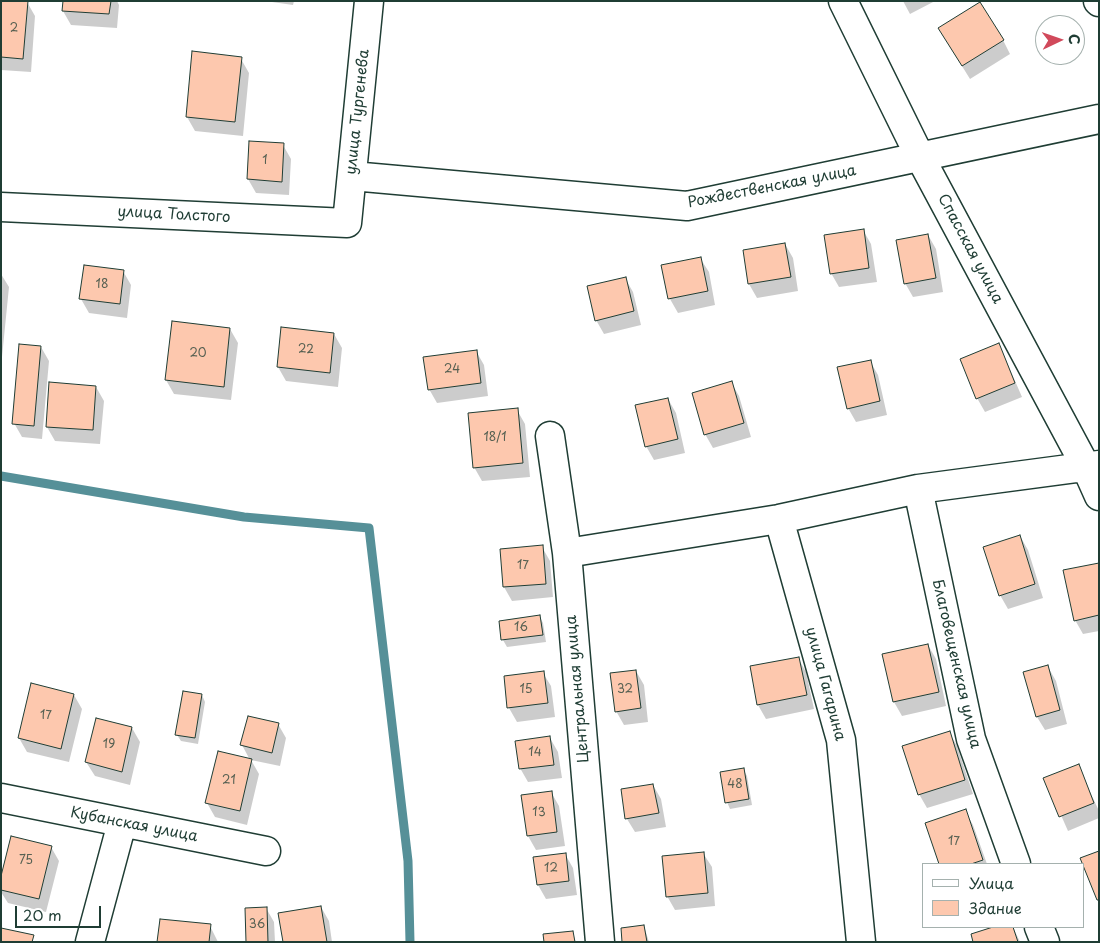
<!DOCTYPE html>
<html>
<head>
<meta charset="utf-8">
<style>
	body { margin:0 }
	#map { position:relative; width:1100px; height:943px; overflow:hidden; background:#fff; font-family:"Playpen Sans",sans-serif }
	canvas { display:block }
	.frame { position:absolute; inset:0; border:2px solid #1f3d34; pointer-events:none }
	.legend { position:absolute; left:922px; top:863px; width:162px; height:65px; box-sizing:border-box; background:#fff; border:1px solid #a5b1ae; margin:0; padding:6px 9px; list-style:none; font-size:15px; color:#1f3d34 }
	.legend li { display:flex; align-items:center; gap:10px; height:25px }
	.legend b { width:25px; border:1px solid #a5b1ae }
	.north { position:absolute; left:1035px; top:15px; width:50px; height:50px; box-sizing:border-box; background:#fff; border:1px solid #a5b1ae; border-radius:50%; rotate:87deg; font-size:14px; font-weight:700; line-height:20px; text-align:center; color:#1f3d34 }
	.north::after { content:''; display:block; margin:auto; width:18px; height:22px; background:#d1495b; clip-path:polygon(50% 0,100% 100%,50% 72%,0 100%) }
	.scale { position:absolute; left:15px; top:906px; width:86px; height:22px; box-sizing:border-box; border:2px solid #1f3d34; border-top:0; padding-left:6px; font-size:15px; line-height:18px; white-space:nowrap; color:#1f3d34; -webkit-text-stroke:4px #fff; paint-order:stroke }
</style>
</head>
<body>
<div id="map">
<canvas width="1100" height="943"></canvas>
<div class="frame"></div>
<ul class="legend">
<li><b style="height:6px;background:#fff"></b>Улица</li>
<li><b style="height:14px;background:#fdc8ae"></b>Здание</li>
</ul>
<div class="north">С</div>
<div class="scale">20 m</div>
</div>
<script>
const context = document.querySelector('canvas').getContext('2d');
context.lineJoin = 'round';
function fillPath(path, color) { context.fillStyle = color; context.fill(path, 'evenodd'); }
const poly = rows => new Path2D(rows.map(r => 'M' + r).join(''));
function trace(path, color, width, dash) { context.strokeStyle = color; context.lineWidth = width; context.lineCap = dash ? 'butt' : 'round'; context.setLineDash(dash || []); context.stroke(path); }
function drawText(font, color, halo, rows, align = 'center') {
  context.font = font + ' "Playpen Sans",sans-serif'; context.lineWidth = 5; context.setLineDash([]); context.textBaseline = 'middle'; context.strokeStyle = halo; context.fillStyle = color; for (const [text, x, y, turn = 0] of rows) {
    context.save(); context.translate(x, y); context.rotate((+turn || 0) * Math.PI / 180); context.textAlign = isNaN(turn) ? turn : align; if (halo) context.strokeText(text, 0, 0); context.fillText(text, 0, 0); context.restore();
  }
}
fillPath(poly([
	[1,1,27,2,35,16,31,72,1,70],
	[64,1,117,1,119,5,117,28,71,25,63,11],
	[265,1,294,1,293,5],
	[903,1,935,1,910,14],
	[939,29,1003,40,1010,54,970,79],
	[241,59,249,73,243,136,195,131,187,117],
	[283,145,291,159,289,195,256,193,248,179],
	[863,230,871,244,877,282,839,287,831,273],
	[928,235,936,249,943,292,913,297,905,283],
	[785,244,793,258,798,291,757,298,749,284,744,251],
	[700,258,709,272,715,305,678,313,670,299,663,266],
	[123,271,131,285,127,318,89,313,81,299],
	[1,274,9,287,2,357,1,357],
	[625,278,633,292,641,325,604,334,596,320],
	[230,329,238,343,231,400,174,394,166,380],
	[282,329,334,334,342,348,338,387,286,381,278,367],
	[999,344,1022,397,985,412,977,398],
	[41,347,49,361,42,439,22,437,14,423],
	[476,351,484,365,488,396,437,403,429,389],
	[870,361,878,375,887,415,856,422,848,408],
	[731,382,739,396,751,437,713,448,705,434],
	[96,387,104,401,100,444,55,441,47,427],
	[668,399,676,413,685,453,654,460,646,446],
	[517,410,525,424,530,477,482,481,474,467],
	[1020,536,1028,550,1043,598,1008,609,1000,595],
	[542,547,550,561,553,597,512,601,504,587],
	[1099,565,1099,631,1083,634,1075,620],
	[540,617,543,623,546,642,507,647,503,640,500,622],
	[928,645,936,659,946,706,902,716,894,702,883,655],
	[798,658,806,672,814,709,766,719,758,705],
	[1048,667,1056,681,1067,724,1045,730,1037,717],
	[636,671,644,685,648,722,624,725,616,711],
	[543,673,551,686,555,717,517,722,509,708],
	[74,695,82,709,69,762,27,752,19,738],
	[202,695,205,702,198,744,181,741,177,735],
	[278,724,286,738,280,766,251,760,259,774,247,825,215,817,207,803,250,760,242,745],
	[132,728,140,742,130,785,95,776,86,762],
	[949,732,957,746,973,794,927,808,919,794],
	[550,738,558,752,562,778,528,782,520,768],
	[1078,766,1099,811,1099,818,1068,831,1045,779],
	[743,769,747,776,752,805,730,809,727,802],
	[653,785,661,799,666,827,635,832,627,819],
	[551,792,559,806,565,846,536,850,528,836,523,796],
	[965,811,973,825,987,864,940,864,926,824],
	[51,847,59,861,46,912,8,903,1,892,1,882],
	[703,853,712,867,715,906,675,910,667,896],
	[565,854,573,868,577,895,546,899,538,885],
	[321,907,329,921,332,942,284,942],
	[266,908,274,922,275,942,248,942],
	[210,926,218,942,159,942],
	[644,926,649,942,624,942],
	[996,927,1013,927,1020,942,975,942,972,935]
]), '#0003');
trace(poly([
	[1,476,244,517,369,528,408,861,410,942]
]), '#569098', 9);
const building = poly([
	[1,1,28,1,23,59,1,57,1,1],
	[63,1,111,1,109,14,62,11,63,1],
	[980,2,1004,40,962,66,938,28,980,2],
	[192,51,242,57,235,122,186,117,192,51],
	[249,141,284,143,282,182,247,179,249,141],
	[864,229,869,268,830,274,824,235,864,229],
	[928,234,936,278,904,284,896,240,928,234],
	[785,243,791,277,748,284,743,250,785,243],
	[701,257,708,291,668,299,661,265,701,257],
	[84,265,124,270,120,304,79,299,84,265],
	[626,277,634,311,595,321,587,286,626,277],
	[172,321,230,328,224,387,165,380,172,321],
	[281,327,334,333,330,373,277,367,281,327],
	[999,343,1015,383,976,399,960,359,999,343],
	[19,344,41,346,34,426,12,424,19,344],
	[477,350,481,383,428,390,423,357,477,350],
	[871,360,880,401,847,409,837,367,871,360],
	[732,381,744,423,704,435,692,393,732,381],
	[49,382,96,386,93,430,46,427,49,382],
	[668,398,678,439,645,447,635,405,668,398],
	[518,408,523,463,473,468,468,413,518,408],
	[1020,535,1035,584,999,596,983,547,1020,535],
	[543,545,546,584,503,587,500,549,543,545],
	[1099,563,1099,615,1074,621,1063,570,1099,563],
	[540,615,543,635,501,640,499,621,540,615],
	[928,644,939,692,893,702,882,654,928,644],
	[799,657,807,695,757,705,750,666,799,657],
	[1048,665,1060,710,1036,717,1023,672,1048,665],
	[636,670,641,708,615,712,610,673,636,670],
	[544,671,548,703,507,708,504,676,544,671],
	[31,683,74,694,61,749,18,738,31,683],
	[183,691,202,694,195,738,175,735,183,691],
	[248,716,279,723,272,753,240,745,248,716],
	[96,718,132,727,122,772,85,762,96,718],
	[950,731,965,780,918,795,902,746,950,731],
	[550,736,554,765,519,769,515,741,550,736],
	[218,751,252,759,240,811,205,803,218,751],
	[1079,764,1094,803,1059,817,1043,778,1079,764],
	[744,768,749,799,725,803,720,772,744,768],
	[653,784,659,813,625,819,621,789,653,784],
	[552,791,557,832,527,836,521,795,552,791],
	[966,809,983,860,971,864,939,864,925,823,966,809],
	[11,836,52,846,39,899,1,890,1,876,11,836],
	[1099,851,1099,900,1097,900,1080,858,1099,851],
	[704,852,708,893,666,897,662,856,704,852],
	[566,853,569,881,537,885,533,857,566,853],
	[321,906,327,942,283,942,278,913,321,906],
	[267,907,268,942,246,942,245,908,267,907],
	[160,919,211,924,209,942,157,942,160,919],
	[644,925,647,942,622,942,621,928,644,925],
	[993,927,1013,927,1018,942,973,942,971,934,993,927],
	[1,928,34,935,32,942,1,942,1,928],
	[573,931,575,942,544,942,543,934,573,931]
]);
fillPath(building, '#fdc8ae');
trace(building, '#1f3d34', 1);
const minor = poly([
	[843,1,920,157,1086,467,1099,496],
	[1098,1,1099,2],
	[352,176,687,206,1099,119],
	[1,207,347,223,369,1],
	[550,436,567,553,600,942],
	[918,489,971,739,1016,864],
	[779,519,841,740,861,942],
	[567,553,779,519,918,489,1099,465],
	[1,798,266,851],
	[1039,927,1045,942],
	[90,942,122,823]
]);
trace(minor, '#1f3d34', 31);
trace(minor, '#fff', 28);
drawText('12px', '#566052', null, [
	["2",14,29],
	["1",265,161],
	["18",102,285],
	["22",306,350],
	["20",198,354],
	["24",452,370],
	["18/1",495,438],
	["17",523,566],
	["16",521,628],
	["15",526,690],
	["32",625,690],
	["17",46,716],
	["19",109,745],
	["14",535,753],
	["21",229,781],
	["48",735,785],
	["13",539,813],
	["17",954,842],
	["75",26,861],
	["12",551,869],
	["36",257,925]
]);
drawText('15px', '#1f3d34', '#fff', [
	["улица Тургенева",358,112,-84],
	["Рождественская улица",772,187,-11],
	["улица Толстого",174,215,3],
	["Спасская улица",970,249,62],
	["Благовещенская улица",956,664,77],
	["улица Гагарина",825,684,75],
	["Центральная улица",578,689,-95],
	["Кубанская улица",134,825,11]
]);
</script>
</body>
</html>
